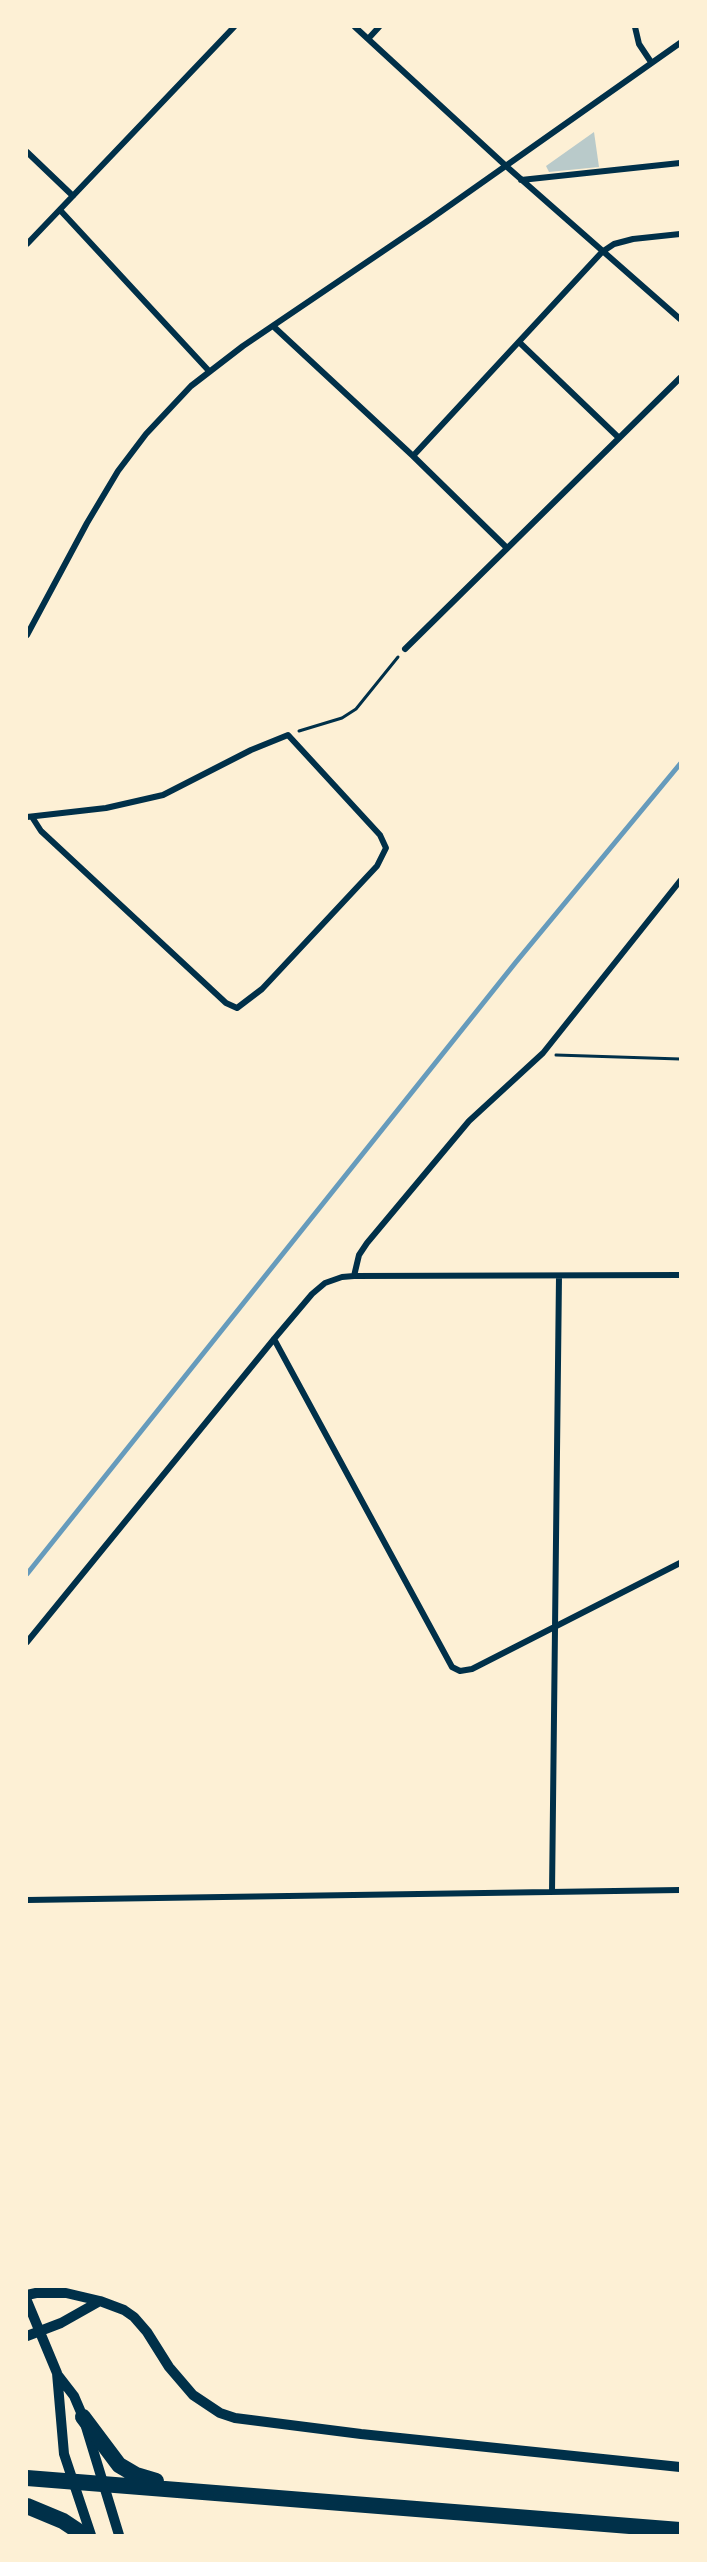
<!DOCTYPE html>
<html>
<head>
<meta charset="utf-8">
<style>
	body { margin:0 }
	#map { position:relative; width:707px; height:2562px; overflow:hidden; background:#fdf0d5; font-family:"Open Sans",sans-serif }
	canvas { display:block }
	.frame { position:absolute; inset:0; border:28px solid #fdf0d5; pointer-events:none }
</style>
</head>
<body>
<div id="map">
<canvas width="707" height="2562"></canvas>
<div class="frame"></div>
</div>
<script>
const context = document.querySelector('canvas').getContext('2d');
context.lineJoin = 'round';
function fillPath(path, color) { context.fillStyle = color; context.fill(path, 'evenodd'); }
const poly = rows => new Path2D(rows.map(r => 'M' + r).join(''));
function trace(path, color, width, dash) { context.strokeStyle = color; context.lineWidth = width; context.lineCap = dash ? 'butt' : 'round'; context.setLineDash(dash || []); context.stroke(path); }
fillPath(poly([
	[594,132,599,167,549,172,546,166]
]), '#b9caca');
trace(poly([
	[27,1574,516,962,680,764]
]), '#669bbc', 5);
trace(poly([
	[299,731,342,718,356,709,398,657],
	[556,1055,680,1059]
]), '#003049', 3);
trace(poly([
	[355,27,506,166,680,319],
	[635,27,639,44,651,62],
	[368,39,379,27],
	[27,152,73,196],
	[521,180,680,163],
	[60,210,209,371],
	[27,244,234,27],
	[273,326,413,456,507,548],
	[519,342,618,437],
	[413,456,602,252,614,244,633,239,680,234],
	[27,635,87,523,118,471,146,434,191,386,243,346,429,220,680,43],
	[405,649,680,378],
	[27,817,106,808,163,795,251,750,288,735,380,835,386,848,377,866,262,989,237,1008,226,1003,41,831,32,817],
	[354,1276,359,1255,367,1243,469,1121,543,1053,680,881],
	[274,1339,452,1667,460,1671,472,1669,680,1563],
	[27,1642,274,1339,312,1294,325,1283,342,1277,354,1276,680,1275],
	[552,1892,559,1276],
	[27,1900,680,1890]
]), '#003049', 6);
trace(poly([
	[27,2295,36,2293,66,2293,100,2301,124,2310,134,2317,147,2332,169,2367,193,2395,220,2413,235,2418,361,2434,680,2467],
	[27,2301,57,2373,64,2454,91,2535],
	[27,2336,61,2323,100,2301],
	[57,2374,74,2396,83,2417,119,2535]
]), '#003049', 10);
trace(poly([
	[83,2417,119,2465,136,2475,156,2481],
	[27,2478,680,2530],
	[27,2506,63,2521,84,2535]
]), '#003049', 16);
</script>
</body>
</html>
